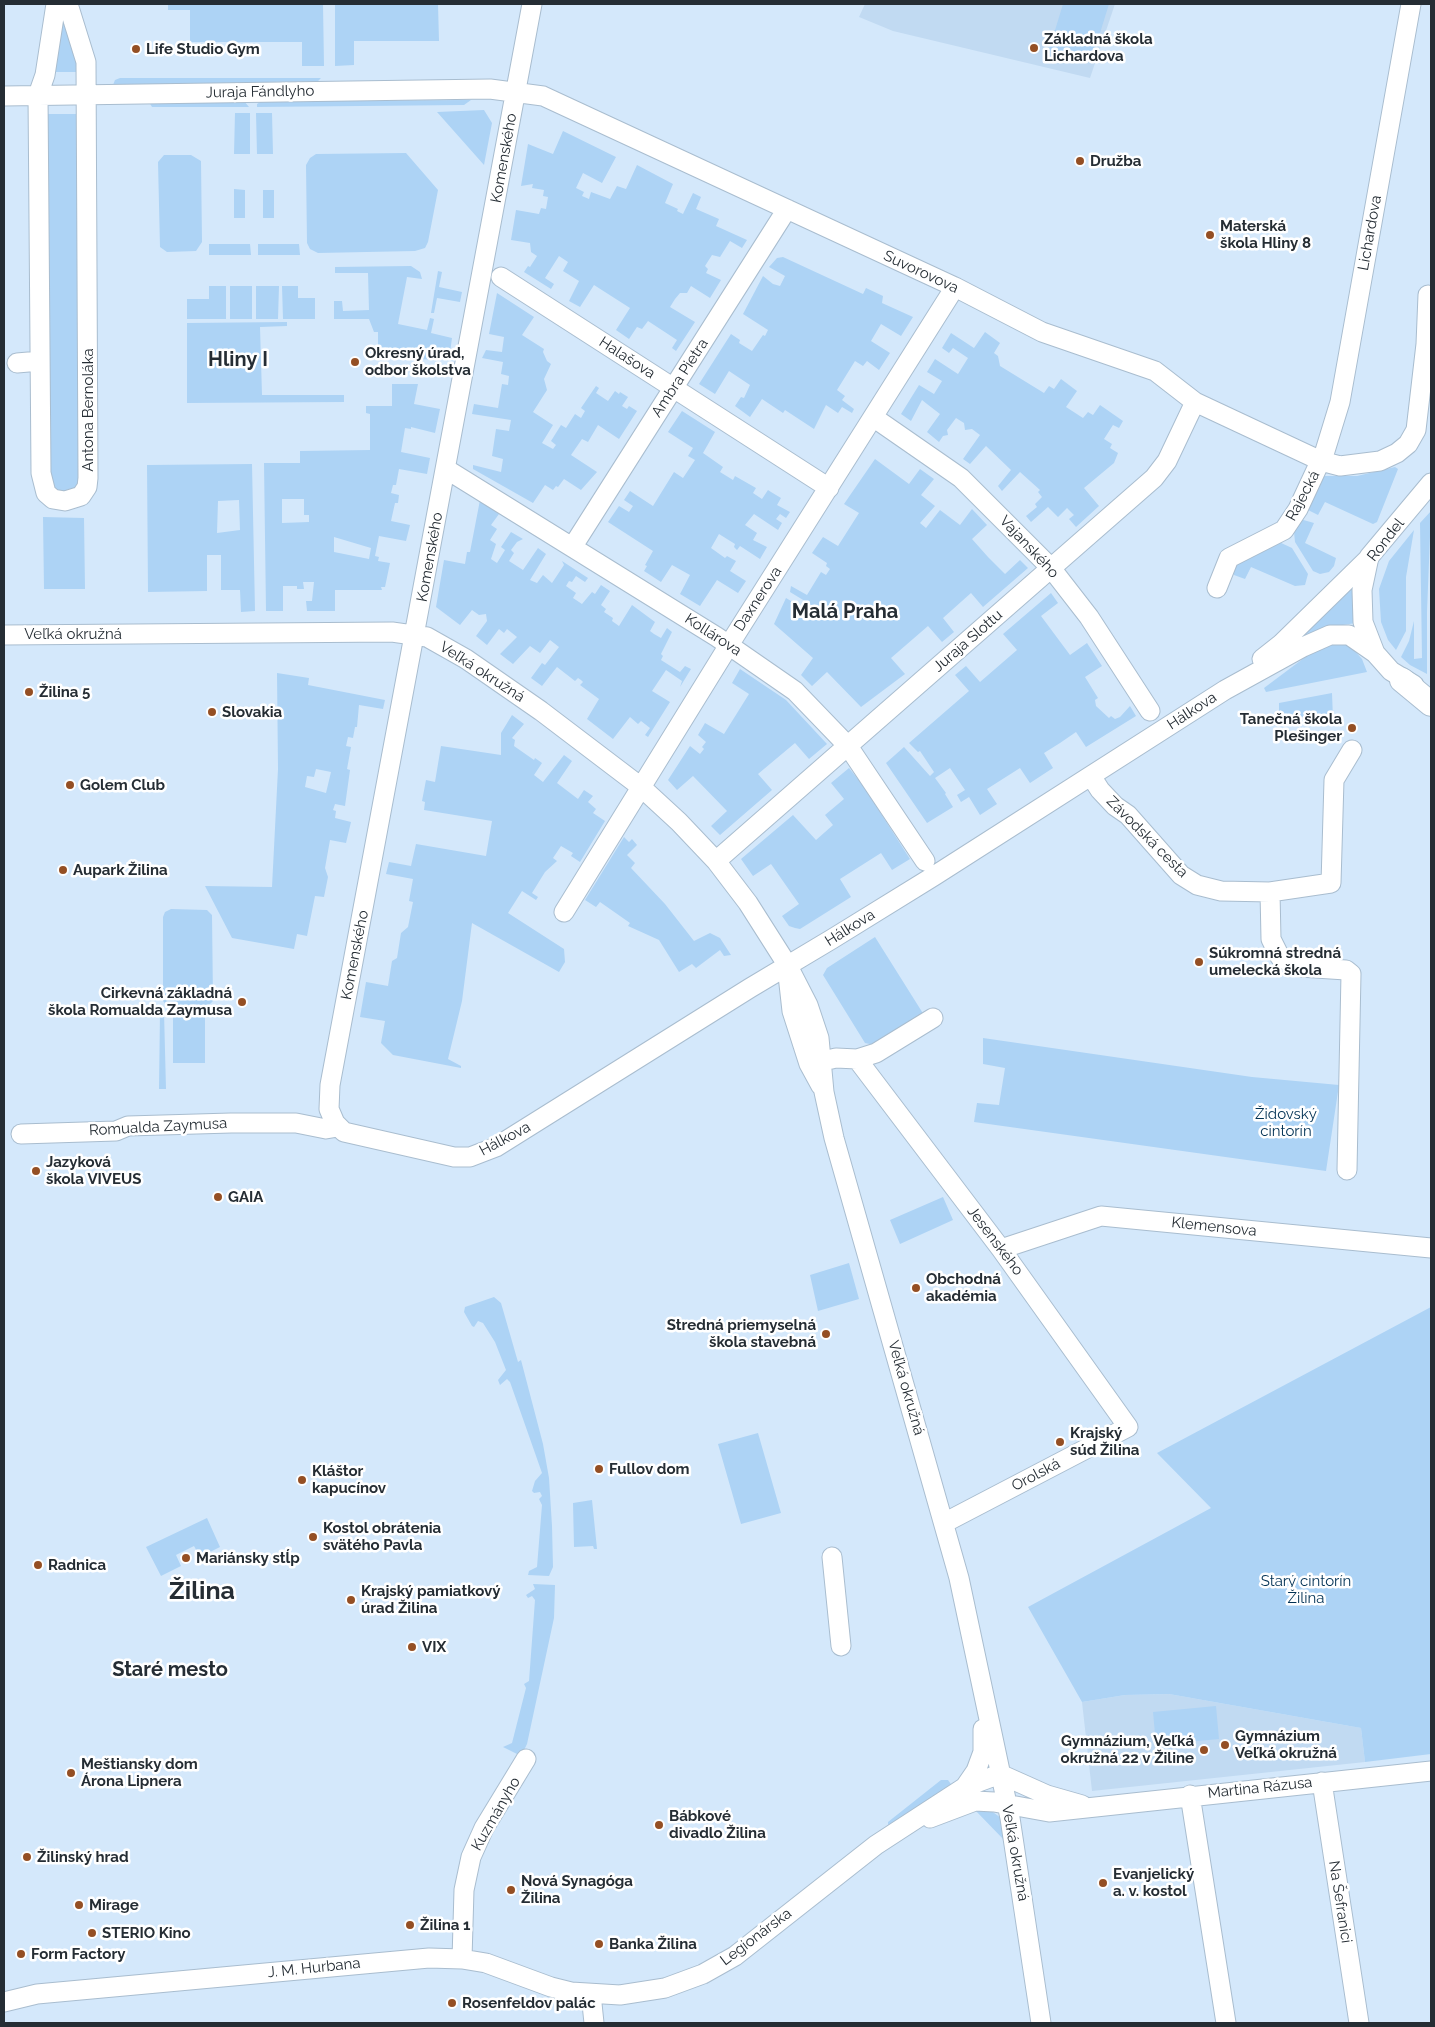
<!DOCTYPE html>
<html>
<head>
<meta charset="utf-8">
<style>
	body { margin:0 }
	#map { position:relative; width:1435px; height:2027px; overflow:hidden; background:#d4e8fb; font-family:Raleway,sans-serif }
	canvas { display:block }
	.frame { position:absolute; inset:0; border:5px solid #252d34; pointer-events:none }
</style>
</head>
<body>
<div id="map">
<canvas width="1435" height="2027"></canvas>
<div class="frame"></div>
</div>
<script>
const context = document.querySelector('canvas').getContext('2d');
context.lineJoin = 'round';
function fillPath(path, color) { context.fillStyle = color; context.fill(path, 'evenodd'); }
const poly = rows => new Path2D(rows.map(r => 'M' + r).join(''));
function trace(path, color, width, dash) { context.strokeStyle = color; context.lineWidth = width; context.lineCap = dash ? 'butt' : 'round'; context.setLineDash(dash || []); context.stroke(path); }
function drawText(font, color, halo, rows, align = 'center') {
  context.font = font + ' Raleway,sans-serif'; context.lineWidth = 5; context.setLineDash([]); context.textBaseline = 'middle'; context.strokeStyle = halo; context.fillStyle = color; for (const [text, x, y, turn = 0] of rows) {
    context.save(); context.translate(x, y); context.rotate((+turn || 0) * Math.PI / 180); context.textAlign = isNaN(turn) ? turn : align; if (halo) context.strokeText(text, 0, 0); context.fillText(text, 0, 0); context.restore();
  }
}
fillPath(poly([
	[865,4,1115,4,1090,78,893,31,859,17],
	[1169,1694,1361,1728,1365,1762,1092,1791,1082,1702,1125,1695]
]), '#c1daf2');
fillPath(poly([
	[168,4,323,4,324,66,302,66,302,42,190,42,190,10,168,10],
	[335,4,438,4,439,41,354,41,354,65,335,66],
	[1063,4,1109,4,1091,62,1049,50],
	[65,12,79,72,54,72,59,17],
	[120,78,321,78,318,81,113,85,115,80],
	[471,100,464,105,257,107,257,104,262,101],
	[244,101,249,107,152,107,149,102],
	[484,110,492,123,484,165,437,112],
	[235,113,250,113,250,154,234,154],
	[256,113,272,113,273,154,257,154],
	[45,114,78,114,80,478,75,488,59,492,49,485],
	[563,131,616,157,602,183,583,173,576,188,584,192,582,196,589,199,591,192,610,199,617,186,626,189,637,165,673,184,665,203,678,209,677,211,683,214,693,193,701,197,696,209,719,219,716,226,747,240,742,248,730,241,720,257,712,255,705,266,708,269,706,273,721,280,710,298,691,286,687,293,680,293,675,299,670,307,695,322,676,351,672,348,677,340,648,321,642,329,637,327,629,339,616,330,630,308,594,285,580,307,569,301,579,281,563,271,568,262,559,256,545,278,554,284,551,289,524,272,528,266,530,267,537,256,531,252,530,243,511,240,516,210,539,214,541,208,546,209,548,197,543,196,544,190,532,188,533,184,521,186,528,144,553,154],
	[406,153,438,190,428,242,425,248,415,251,318,253,310,249,307,243,306,165,310,158,316,154],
	[164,155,191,155,201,161,202,242,196,251,167,252,160,247,158,162],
	[234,189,245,190,245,218,234,218],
	[263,190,274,190,274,218,263,218],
	[209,244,250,244,251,255,209,255],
	[258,244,299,244,300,255,258,255],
	[783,257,863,294,866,288,883,296,882,303,913,317,901,336,881,324,871,341,890,353,879,370,867,361,863,366,855,361,837,390,845,396,842,400,854,409,852,413,842,407,838,413,826,405,814,429,785,410,783,413,762,399,750,417,735,406,741,397,744,398,750,385,729,371,715,394,699,384,731,334,740,340,739,343,752,351,763,335,765,336,768,330,743,314,763,276,773,284,780,286,785,276,769,267,777,258],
	[411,266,420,272,422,279,407,277,398,324,427,330,430,318,434,319,431,333,452,338,449,360,380,358,378,355,378,332,374,332,369,319,334,319,334,301,342,301,343,311,369,310,368,273,335,273,335,267],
	[438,271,442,272,439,287,462,292,460,302,437,298,434,313,431,313],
	[209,286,226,286,226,319,187,319,187,299,209,299],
	[230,286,252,286,252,319,230,319],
	[256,286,279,286,278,319,256,319],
	[282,286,298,286,298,298,315,298,315,319,283,319],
	[497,293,534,317,522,335,544,349,543,352,547,361,551,364,544,379,547,390,533,412,553,425,542,443,553,449,556,445,551,441,561,425,566,428,575,414,581,418,585,411,581,408,596,386,599,388,596,393,608,401,615,391,619,394,620,392,628,397,622,406,627,409,629,406,637,411,619,439,598,425,588,442,582,439,571,455,597,472,581,490,564,479,558,487,556,486,553,490,545,485,533,503,473,469,473,465,501,472,503,459,492,456,496,429,509,431,511,420,472,414,474,404,498,408,502,384,508,385,509,376,501,374,503,362,482,358,486,350,502,352,504,337,489,334],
	[287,322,287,326,260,327,262,395,344,395,344,402,187,403,187,323],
	[985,332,1000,343,994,353,998,356,1000,366,1044,393,1049,386,1054,389,1061,379,1077,391,1066,407,1083,418,1088,412,1093,415,1100,405,1123,421,1119,428,1113,425,1104,439,1112,444,1110,448,1118,453,1114,463,1084,488,1099,506,1076,527,1069,519,1074,515,1067,508,1058,517,1048,507,1031,522,1026,516,1037,507,1035,504,1042,497,1038,492,1040,490,1020,472,1002,491,998,486,1011,470,986,446,970,464,963,459,980,435,972,429,965,430,964,423,956,418,947,430,948,435,943,436,939,442,927,432,940,414,927,404,922,400,911,421,901,414,919,385,934,394,942,381,927,372,935,359,958,374,968,358,953,348,949,353,942,348,951,333,974,348],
	[392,384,418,384,414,404,440,409,435,433,411,427,411,429,405,428,401,452,430,458,427,474,399,469,396,485,393,485,391,493,399,495,398,503,395,503,391,521,410,525,406,541,379,536,375,556,379,557,378,561,390,563,385,587,381,587,382,590,335,590,335,611,307,611,306,601,312,601,314,582,303,582,304,589,297,589,297,586,283,586,283,611,266,611,264,463,300,463,300,451,370,450,370,414,366,413,366,406,392,406],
	[282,499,304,499,304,515,309,515,309,522,282,523],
	[334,537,371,548,369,559,334,552],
	[682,411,715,432,703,453,723,467,720,472,733,480,735,476,756,488,753,493,762,499,768,490,771,492,781,498,777,505,790,512,786,518,780,514,776,519,782,523,778,530,754,514,745,525,757,533,753,540,767,547,760,559,740,546,737,550,734,547,735,544,719,534,711,548,725,558,727,556,736,561,730,571,746,581,738,593,717,580,700,606,680,594,690,575,672,565,661,582,644,571,647,566,645,565,653,551,608,522,619,506,629,512,633,506,624,500,630,491,653,506,674,472,683,478,695,460,688,456,693,448,668,432],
	[875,459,909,484,920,469,934,479,921,495,935,506,920,523,926,528,940,510,960,525,972,509,987,525,972,539,988,557,1005,574,1020,560,1028,568,983,607,971,593,943,618,954,632,942,642,928,626,891,658,905,674,861,707,827,672,812,686,801,675,813,658,774,624,786,598,809,612,813,606,790,592,791,586,807,595,821,572,826,575,830,569,826,566,827,563,812,553,823,537,838,546,859,513,844,504],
	[252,464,255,611,241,612,240,590,221,590,221,555,207,555,207,591,148,592,147,465],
	[239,500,240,530,217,533,218,501],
	[1395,467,1398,469,1377,522,1373,524,1325,502,1318,515,1306,509,1324,476,1357,476],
	[480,500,499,514,491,525,497,529,490,540,496,544,491,559,497,563,505,550,501,547,511,532,523,539,517,542,511,550,514,553,509,561,523,570,538,548,546,554,530,580,537,583,543,575,552,583,564,565,562,561,588,578,585,582,576,576,572,582,569,581,566,586,576,593,573,598,582,604,592,592,595,594,601,585,610,591,601,605,606,609,604,612,613,618,612,621,619,626,632,605,655,622,650,631,654,634,661,638,667,628,672,632,661,654,663,656,661,660,680,672,685,666,691,669,680,687,682,681,666,670,652,691,670,702,648,737,645,735,650,728,641,721,638,724,630,717,613,739,587,719,599,699,580,685,583,682,581,680,578,678,575,681,557,667,542,686,531,678,542,663,545,665,559,647,550,640,540,653,530,646,513,664,500,654,517,637,507,629,504,633,499,629,487,645,476,636,487,621,486,614,479,615,472,610,460,625,436,607,444,560,465,564,467,552,470,552],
	[1431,511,1427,612,1427,674,1410,665,1401,657,1409,641,1414,621,1414,659,1422,658,1420,523],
	[43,517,84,518,85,589,44,589],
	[1300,519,1314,523,1305,543,1336,558,1334,566,1329,572,1320,574,1313,571,1295,542,1294,532],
	[1414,530,1406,577,1406,631,1396,650,1388,640,1381,622,1379,589,1389,561],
	[1279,542,1292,548,1308,574,1305,585,1295,586,1251,567,1245,579,1234,575,1234,566],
	[1353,581,1356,623,1323,628,1296,642],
	[1051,593,1058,603,1041,616,1070,655,1087,643,1102,666,1085,677,1098,698,1095,700,1096,706,1109,718,1111,716,1115,719,1120,717,1130,706,1136,716,1086,747,1076,732,1060,743,1044,753,1053,768,1030,783,1020,768,987,789,997,804,980,815,969,797,961,802,957,795,965,790,950,768,935,778,946,793,945,794,953,807,927,823,886,763,904,747,930,776,934,772,920,751,918,752,909,743,969,691,955,675,966,666,980,682,1017,650,1003,634],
	[1329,643,1345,644,1354,650,1362,659,1367,672,1266,692,1264,688,1308,655],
	[740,669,786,700,827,744,809,759,795,743,758,774,772,790,720,835,711,826,727,811,693,776,677,790,668,780,690,746,700,754,704,749,702,747,706,742,698,735,705,723,724,734,749,694,732,683],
	[277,673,309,678,308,685,385,700,383,709,359,705,357,727,355,727,353,738,348,737,346,746,351,747,347,769,350,770,345,806,335,804,333,810,336,811,335,818,351,822,346,843,330,840,325,868,328,877,324,897,315,896,307,936,297,934,294,949,232,938,205,886,272,887,278,769],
	[316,769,331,772,326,793,305,787,307,776,314,777],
	[1332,693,1333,719,1279,716,1279,703],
	[512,715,524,724,512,738,515,740,514,746,534,760,535,758,542,763,534,775,543,782,564,755,572,761,557,783,578,799,584,790,593,796,588,802,596,809,593,813,605,821,580,862,571,856,573,853,561,846,553,858,557,861,545,872,532,893,538,897,536,900,522,891,508,913,564,949,565,962,559,972,472,923,462,1001,448,1059,461,1066,461,1068,393,1055,381,1043,385,1021,360,1017,366,982,388,986,392,961,397,958,401,933,408,927,413,902,409,901,413,879,386,874,389,862,411,866,416,844,486,856,492,821,424,810,425,802,422,801,426,780,435,782,441,746,501,755,501,733],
	[849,768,862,784,910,859,892,870,881,853,840,879,851,897,800,929,795,928,789,926,782,916,799,904,771,864,753,876,741,859,793,815,816,840,833,825,825,815,844,799,831,783],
	[624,837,629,842,632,839,637,845,627,855,635,863,631,868,665,904,694,941,710,933,720,938,731,955,724,956,720,950,696,968,692,964,679,972,659,940,628,926,630,923,600,902,596,907,585,900],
	[171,909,207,910,212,915,213,1001,206,1008,170,1009,163,1001,163,917,165,912],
	[875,937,924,1015,874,1045,865,1043,823,975,827,968],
	[160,1012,164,1012,166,1089,159,1089],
	[173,1012,205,1012,205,1063,173,1063],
	[983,1038,1252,1077,1339,1085,1326,1171,974,1122,977,1103,999,1105,1005,1068,983,1064],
	[943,1197,953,1220,900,1244,890,1220],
	[849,1263,859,1299,818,1311,810,1275],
	[494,1297,501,1303,518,1362,521,1360,543,1444,549,1478,552,1526,553,1567,549,1576,528,1575,529,1571,537,1567,542,1505,539,1499,542,1496,540,1492,534,1493,532,1491,535,1481,542,1473,510,1382,507,1379,500,1385,498,1380,506,1370,495,1342,483,1323,478,1321,474,1327,472,1326,464,1312,465,1307],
	[1431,1307,1431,1754,1365,1762,1361,1728,1169,1694,1125,1695,1082,1702,1028,1607,1211,1508,1157,1453],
	[758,1433,781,1513,741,1524,718,1444],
	[592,1500,597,1549,594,1549,593,1546,574,1547,573,1503],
	[207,1518,220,1547,200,1557,194,1546,176,1555,181,1566,161,1576,146,1547],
	[533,1584,555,1585,554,1618,527,1744,521,1756,503,1747,512,1743,526,1688,524,1684,529,1681,535,1600,532,1596,528,1598,526,1595,535,1589],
	[1216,1706,1219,1739,1156,1745,1153,1712],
	[941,1780,948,1780,953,1787,888,1825,888,1822],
	[975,1810,990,1810,1001,1818,1005,1841]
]), '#add3f5');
const minor = poly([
	[56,4,45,75,38,95,41,473,46,493,53,499,65,501,81,496,87,487,88,478,86,62,68,4],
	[532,4,330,1085,329,1109,335,1123,344,1132,454,1157,470,1157,496,1147,750,988,832,939,934,876,1225,690,1303,647,1330,635,1349,635,1375,653],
	[4,96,490,89,543,96,955,287,1042,332,1155,371,1195,402,1321,461,1340,466,1380,461,1397,453,1408,444,1416,430,1426,344,1428,295],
	[501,277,829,488],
	[17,363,40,361],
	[873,417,961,478,1051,568,1089,617,1150,711],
	[446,469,717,637,795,691,848,746,925,861],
	[573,546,787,209],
	[1217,588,1229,558,1284,530,1298,509,1325,451,1340,402,1411,4],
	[4,635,392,632,427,637,466,659,541,711,641,787,679,822,716,861,748,903,788,966,808,1005,819,1038,824,1092,834,1138,959,1578,1010,1818,1041,2023],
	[1262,659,1281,644,1369,558],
	[1414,685,1391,671,1375,653,1363,622,1362,590,1369,557,1431,483],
	[1091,776,1100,790,1115,806,1128,815,1181,875,1197,885,1221,891,1270,892,1331,883,1334,780,1352,750],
	[716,861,1154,478,1167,461,1195,402],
	[1270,892,1271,939,1280,957,1300,967,1346,970,1351,974,1347,1170],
	[564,912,729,645,955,287],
	[788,975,792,1011,809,1064,821,1086],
	[857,1059,1001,1249,1128,1427,944,1523],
	[823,1061,836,1058,857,1059,876,1053,933,1018],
	[21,1134,116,1131,128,1126,231,1123,296,1123,326,1129,338,1127],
	[1001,1249,1101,1216,1431,1248],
	[832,1557,841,1646],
	[1000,1774,1047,1795,1082,1805],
	[1322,1782,1359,2023],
	[965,1787,976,1771,983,1752,983,1729],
	[1190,1795,1226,2023],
	[930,1818,975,1801,994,1802,1049,1812,1431,1771],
	[462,1959,464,1890,471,1857,484,1828,526,1759],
	[591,1994,594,2023],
	[4,2002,37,1994,429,1958,462,1959,486,1963,551,1987,571,1992,620,1995,665,1988,703,1974,735,1956,876,1845,965,1787,1000,1774]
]);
const major = poly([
	[1402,680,1431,704]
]);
trace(minor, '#a9bdcf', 21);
trace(major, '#a9bdcf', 26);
trace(minor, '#fff', 19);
trace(major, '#fff', 24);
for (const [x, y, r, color] of [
	[1034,48,5,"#944f24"],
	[136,49,5,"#944f24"],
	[1080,161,5,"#944f24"],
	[1210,235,5,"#944f24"],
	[355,362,5,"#944f24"],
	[29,692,5,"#944f24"],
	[212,712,5,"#944f24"],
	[1352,728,5,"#944f24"],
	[70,785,5,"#944f24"],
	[63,870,5,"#944f24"],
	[1199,962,5,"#944f24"],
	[242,1002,5,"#944f24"],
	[36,1171,5,"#944f24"],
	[218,1197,5,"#944f24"],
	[916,1288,5,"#944f24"],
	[826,1334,5,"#944f24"],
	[1060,1442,5,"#944f24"],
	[599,1469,5,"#944f24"],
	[302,1480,5,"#944f24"],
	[313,1537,5,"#944f24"],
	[186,1558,5,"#944f24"],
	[38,1565,5,"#944f24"],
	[351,1600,5,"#944f24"],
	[412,1647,5,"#944f24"],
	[1225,1745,5,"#944f24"],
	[1204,1750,5,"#944f24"],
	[71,1773,5,"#944f24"],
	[659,1825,5,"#944f24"],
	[27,1857,5,"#944f24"],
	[1103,1883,5,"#944f24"],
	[511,1890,5,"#944f24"],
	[79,1905,5,"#944f24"],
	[410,1925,5,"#944f24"],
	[92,1933,5,"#944f24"],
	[599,1944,5,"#944f24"],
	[21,1954,5,"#944f24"],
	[452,2003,5,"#944f24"]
]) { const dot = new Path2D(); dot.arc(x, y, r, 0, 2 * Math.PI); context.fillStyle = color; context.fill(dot); trace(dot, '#fff', 2); }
drawText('bold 15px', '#252d34', '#fff', [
	["Základná škola",1044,39],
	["Lichardova",1044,56],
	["Life Studio Gym",146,49],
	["Družba",1090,161],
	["Materská",1220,226],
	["škola Hliny 8",1220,243],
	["Okresný úrad,",365,353],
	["odbor školstva",365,370],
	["Žilina 5",39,692],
	["Slovakia",222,712],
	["Tanečná škola",1342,719,"right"],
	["Plešinger",1342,736,"right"],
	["Golem Club",80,785],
	["Aupark Žilina",73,870],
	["Súkromná stredná",1209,953],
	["umelecká škola",1209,970],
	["Cirkevná základná",232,993,"right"],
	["škola Romualda Zaymusa",232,1010,"right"],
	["Jazyková",46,1162],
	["škola VIVEUS",46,1179],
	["GAIA",228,1197],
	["Obchodná",926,1279],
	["akadémia",926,1296],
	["Stredná priemyselná",816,1325,"right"],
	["škola stavebná",816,1342,"right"],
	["Krajský",1070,1433],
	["súd Žilina",1070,1450],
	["Fullov dom",609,1469],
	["Kláštor",312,1471],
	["kapucínov",312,1488],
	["Kostol obrátenia",323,1528],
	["svätého Pavla",323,1545],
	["Mariánsky stĺp",196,1558],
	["Radnica",48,1565],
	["Krajský pamiatkový",361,1591],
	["úrad Žilina",361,1608],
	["VIX",422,1647],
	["Gymnázium",1235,1736],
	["Veľká okružná",1235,1753],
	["Gymnázium, Veľká",1194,1741,"right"],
	["okružná 22 v Žiline",1194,1758,"right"],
	["Meštiansky dom",81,1764],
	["Árona Lipnera",81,1781],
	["Bábkové",669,1816],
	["divadlo Žilina",669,1833],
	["Žilinský hrad",37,1857],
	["Evanjelický",1113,1874],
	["a. v. kostol",1113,1891],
	["Nová Synagóga",521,1881],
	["Žilina",521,1898],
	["Mirage",89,1905],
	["Žilina 1",420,1925],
	["STERIO Kino",102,1933],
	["Banka Žilina",609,1944],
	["Form Factory",31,1954],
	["Rosenfeldov palác",462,2003]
], 'left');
drawText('15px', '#252d34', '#fff', [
	["Juraja Fándlyho",260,92,-1],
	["Komenského",504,158,-80],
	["Lichardova",1370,233,-80],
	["Suvorovova",921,272,25],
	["Halašova",627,358,33],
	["Ambra Pietra",680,378,-57],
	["Antona Bernoláka",88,410,-90],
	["Rajecká",1303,496,-62],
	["Rondel",1386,540,-52],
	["Vajanského",1029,547,47],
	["Komenského",430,557,-80],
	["Daxnerova",758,599,-57],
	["Veľká okružná",73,634],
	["Kollárova",713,635,33],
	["Juraja Slottu",968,641,-41],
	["Veľká okružná",482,672,33],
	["Hálkova",1192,711,-33],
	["Závodská cesta",1147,837,45],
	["Hálkova",850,928,-32],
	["Komenského",355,955,-79],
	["Romualda Zaymusa",158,1127,-3],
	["Hálkova",505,1139,-28],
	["Klemensova",1214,1227,6],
	["Jesenského",995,1241,53],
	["Veľká okružná",906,1388,74],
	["Orolská",1036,1475,-28],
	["Martina Rázusa",1260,1788,-6],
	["Kuzmányho",496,1814,-60],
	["Veľká okružná",1015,1853,80],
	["Na Šefranici",1340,1902,81],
	["Legionárska",756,1937,-37],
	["J. M. Hurbana",314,1968,-6]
]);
drawText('15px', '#003154', '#fff', [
	["Židovský",1286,1114],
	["cintorín",1286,1131],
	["Starý cintorín",1306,1581],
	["Žilina",1306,1598]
]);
drawText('bold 20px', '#252d34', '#fff', [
	["Hliny I",238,360],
	["Malá Praha",845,612],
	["Staré mesto",170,1670]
]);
drawText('bold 25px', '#252d34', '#fff', [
	["Žilina",202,1591]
]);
</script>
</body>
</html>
